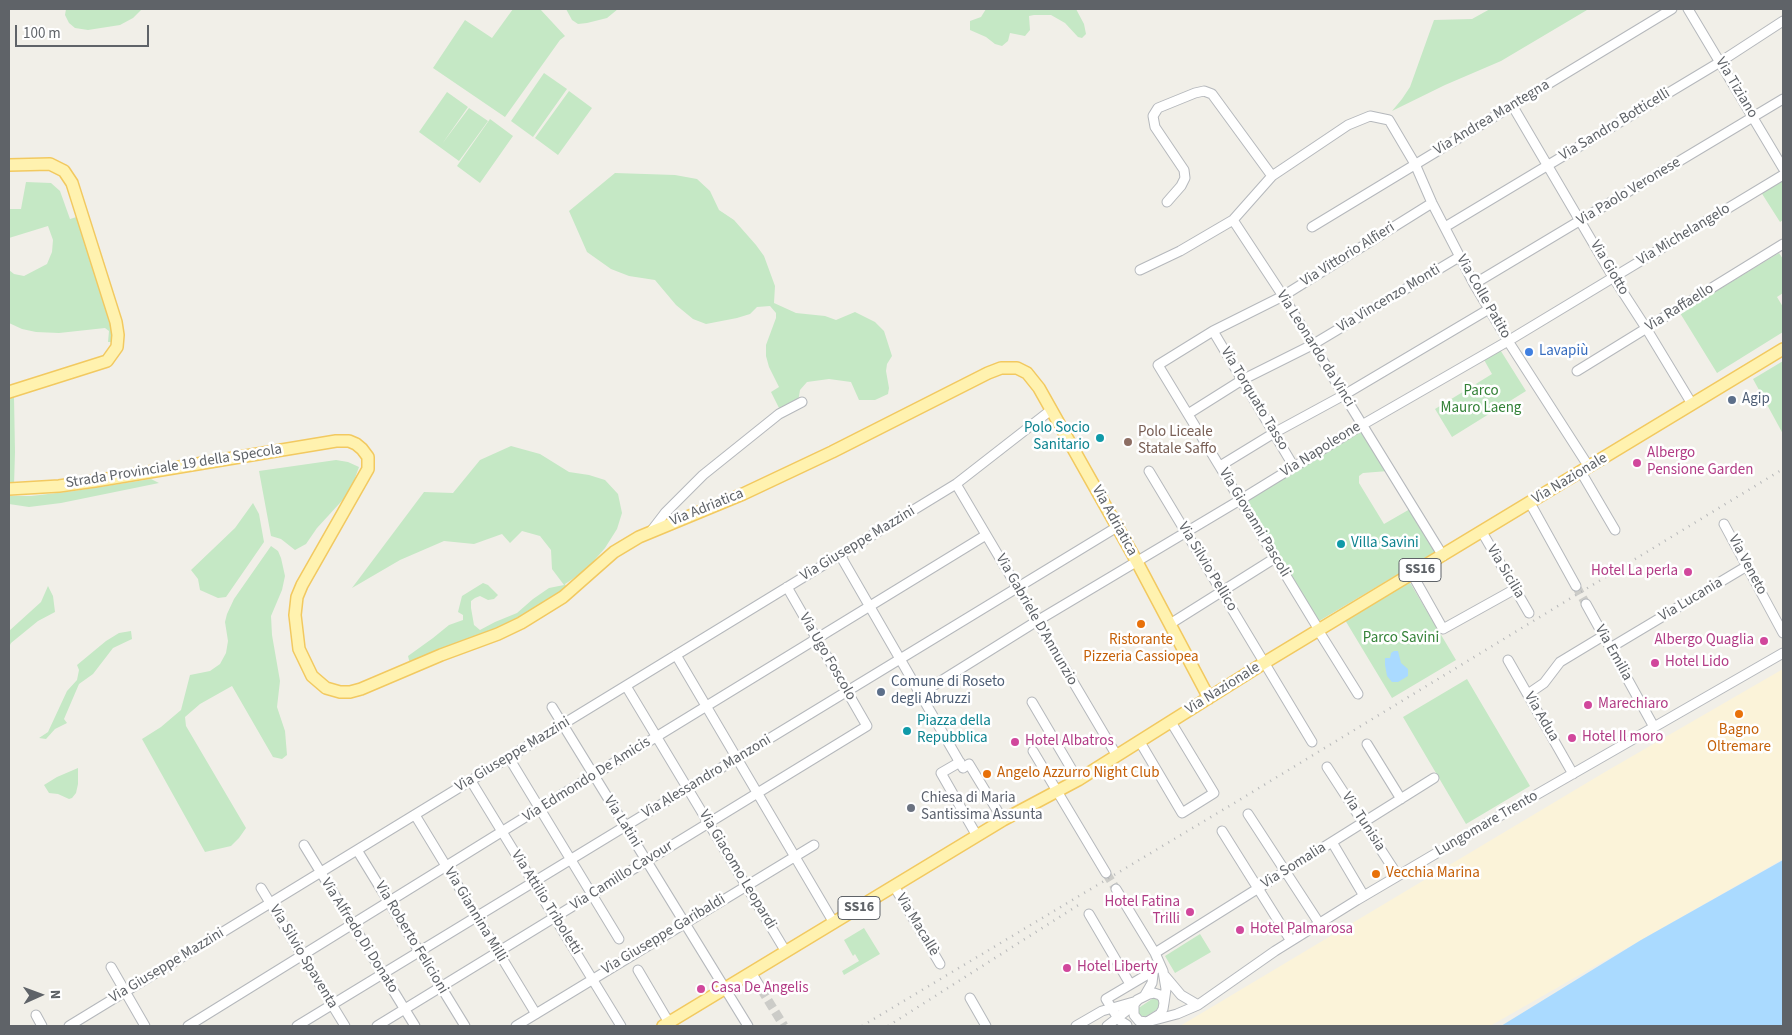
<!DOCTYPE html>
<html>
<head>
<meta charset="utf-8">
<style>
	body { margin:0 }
	#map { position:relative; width:1792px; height:1035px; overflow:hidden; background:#f1efe8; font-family:"Source Sans 3",sans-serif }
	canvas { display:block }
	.frame { position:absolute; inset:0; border:10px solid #5f6368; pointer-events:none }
	.north { position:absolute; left:15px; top:970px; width:50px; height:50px; -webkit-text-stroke:4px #fff; paint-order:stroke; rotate:88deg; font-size:14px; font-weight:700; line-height:20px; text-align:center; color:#5f6368 }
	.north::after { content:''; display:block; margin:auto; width:18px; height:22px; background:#5f6368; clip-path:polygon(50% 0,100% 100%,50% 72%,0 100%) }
	.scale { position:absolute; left:15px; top:25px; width:134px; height:22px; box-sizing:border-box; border:2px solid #5f6368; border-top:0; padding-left:6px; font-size:15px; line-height:18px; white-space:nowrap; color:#5f6368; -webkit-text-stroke:4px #fff; paint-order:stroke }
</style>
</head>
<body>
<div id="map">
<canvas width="1792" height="1035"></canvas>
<div class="frame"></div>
<div class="north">N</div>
<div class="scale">100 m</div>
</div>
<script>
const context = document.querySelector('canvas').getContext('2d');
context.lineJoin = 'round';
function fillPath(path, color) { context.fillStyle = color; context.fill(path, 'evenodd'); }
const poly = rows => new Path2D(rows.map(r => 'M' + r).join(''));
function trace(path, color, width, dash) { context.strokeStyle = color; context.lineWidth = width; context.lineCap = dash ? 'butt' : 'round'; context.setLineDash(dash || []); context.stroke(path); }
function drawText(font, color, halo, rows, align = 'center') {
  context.font = font + ' "Source Sans 3",sans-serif'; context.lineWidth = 5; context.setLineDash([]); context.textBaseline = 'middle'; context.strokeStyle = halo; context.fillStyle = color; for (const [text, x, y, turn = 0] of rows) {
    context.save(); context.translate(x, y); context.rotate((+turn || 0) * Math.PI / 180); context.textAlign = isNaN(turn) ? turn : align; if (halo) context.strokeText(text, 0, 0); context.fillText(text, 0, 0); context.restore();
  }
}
fillPath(poly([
	[66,9,142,9,133,18,120,25,88,30,75,28,69,23,65,15],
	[513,9,540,9,565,36,560,40,505,117,433,68,465,20,492,38],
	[566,9,618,9,607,18,587,23,578,24,572,20],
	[986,9,1076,9,1084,24,1086,34,1082,38,1078,37,1065,23,1051,15,1034,15,1029,16,1030,30,1025,36,1010,33,1008,41,1002,46,995,44,986,37,970,30,970,21,981,17],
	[1490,9,1587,10,1501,61,1445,85,1392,111,1402,99,1410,87,1434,20,1472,19],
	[544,73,567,89,533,137,511,121],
	[569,91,592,108,558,155,535,138],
	[447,92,468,107,442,144,469,108,488,121,459,161,419,132],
	[490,119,513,136,480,183,457,166],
	[615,173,675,175,697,179,710,191,719,210,734,220,756,245,764,256,775,286,774,303,796,313,825,316,836,320,855,312,875,322,884,331,892,356,887,364,886,371,889,388,888,394,875,400,859,400,851,382,829,379,807,382,800,390,798,402,780,410,771,392,779,387,769,367,766,356,766,345,776,318,776,313,770,306,757,307,750,314,737,318,706,324,693,319,676,305,655,280,629,276,611,269,587,252,569,211],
	[1783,176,1783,220,1780,222,1759,189],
	[26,182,51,183,60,191,70,219,80,216,113,317,116,342,108,342,109,331,105,328,59,333,36,332,22,329,9,323,9,270,14,274,24,276,47,264,52,252,53,240,48,226,9,238,9,209,21,209],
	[1779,253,1783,259,1783,293,1777,297,1783,307,1783,332,1717,373,1680,313],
	[1499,348,1526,391,1452,437,1435,409,1492,374,1483,358],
	[1783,361,1783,434,1753,379],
	[14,397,15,452,14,486,9,485,9,398],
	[1362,429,1388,471,1363,473,1359,476,1359,483,1384,524,1410,509,1437,551,1319,621,1242,501],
	[511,446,540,454,569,472,589,475,605,480,618,494,622,513,617,529,605,548,586,570,565,584,568,590,530,617,410,664,408,656,433,638,449,625,463,620,463,615,458,612,462,596,483,583,488,585,498,595,494,599,488,600,480,596,475,598,471,601,471,608,474,625,480,630,495,622,517,613,533,599,549,588,564,585,552,569,551,550,540,536,522,531,510,543,502,534,474,544,444,541,400,560,352,588,424,492,453,493,480,460],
	[336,460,348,462,359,467,350,492,317,528,306,544,295,550,281,539,271,536,259,471],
	[151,479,159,483,61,503,29,507,9,504,9,496,31,496,74,491],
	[253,503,259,514,264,542,226,597,218,598,200,590,198,579,191,570,235,528],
	[271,546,278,551,281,558,285,576,282,590,271,616,272,635,280,681,277,707,285,731,287,755,282,759,273,757,232,686,200,704,185,717,186,726,246,828,239,838,231,846,205,852,142,739,161,727,181,710,190,675,210,671,220,664,226,653,228,641,225,622,227,614,234,599],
	[1409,581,1456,660,1392,698,1345,620],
	[48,586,53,596,55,612,38,621,11,643,9,647,9,631,41,602],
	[131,631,132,639,113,648,93,674,79,684,64,719,67,723,55,729,46,739,39,738,48,732,67,691,77,680,79,670,77,665,106,641,119,633],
	[1467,679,1530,786,1466,824,1403,717],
	[78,768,78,784,76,793,72,798,69,799,58,794,49,793,44,785,57,777],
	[864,928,880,954,844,975,842,971,859,961,855,954,853,956,844,940],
	[1200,934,1211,952,1175,973,1165,956],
	[1152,999,1156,999,1159,1000,1159,1008,1145,1017,1139,1017,1137,1009]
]), '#c5e8c5');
fillPath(poly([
	[1783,669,1783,859,1490,1026,1180,1026,1605,772]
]), '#fbf3d9');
fillPath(poly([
	[1394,651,1398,651,1401,663,1408,669,1408,676,1398,682,1392,682,1387,676,1385,665,1385,658,1390,658,1391,653],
	[1783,860,1783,1026,1501,1026,1641,940]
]), '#aadaff');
trace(poly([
	[1576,586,1586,604],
	[1106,873,1116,889],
	[761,989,784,1026]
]), '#ccccc8', 9, [9, 4.5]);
const minor = poly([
	[1688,9,1783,168],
	[1512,105,1613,277,1646,328,1692,404],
	[1167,202,1181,186,1185,178,1184,170,1155,127,1153,116,1158,108,1195,93,1204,91,1212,94,1272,176],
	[1233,220,1283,296,1443,556],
	[1312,227,1672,9],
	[1445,227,1720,62,1783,21],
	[1140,270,1180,251,1233,220,1272,176,1348,125,1370,116,1389,120,1415,164,1432,203,1474,284,1508,341,1589,467],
	[1474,284,1783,99],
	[1213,331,1294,467],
	[1577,371,1783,244],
	[1188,414,1242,380,1312,345,1459,257],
	[1220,466,1274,433,1344,395,1489,309],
	[1149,471,1312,742],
	[1581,472,1615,530],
	[956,484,1117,756],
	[1530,503,1576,586],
	[1724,524,1783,633],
	[652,530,665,513,703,475,779,414,802,402],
	[1482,532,1529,613],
	[840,555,963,768,969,764,1003,820],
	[1412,574,1443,629,1515,589],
	[1586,604,1654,727],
	[1170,624,1275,558],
	[1318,630,1358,694],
	[1319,630,1158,365,1213,331,1283,296,1432,203],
	[1610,648,1747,566],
	[676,655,834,923],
	[1508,660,1573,774],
	[626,686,786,952],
	[920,694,1037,621,1240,500,1362,425,1508,341,1783,175],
	[1528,694,1544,683,1560,662,1603,636],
	[1032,702,1078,780],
	[552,707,748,1026],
	[1140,742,1182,813,1214,793,1171,722],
	[1367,744,1401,799],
	[1033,751,1106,873],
	[509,758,619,939],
	[960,762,941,773,977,836],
	[1327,767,1398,876],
	[471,781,621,1026],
	[1248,814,1319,923],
	[415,815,536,1014],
	[1222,831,1291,941],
	[1332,842,1364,896],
	[304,845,415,1026],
	[357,850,465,1026],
	[894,886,940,964],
	[261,888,345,1026],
	[1116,889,1155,953,1163,971,1166,989,1164,1003],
	[1089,914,1130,984],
	[1155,953,1434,778],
	[111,967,145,1026],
	[638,970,671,1026],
	[751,972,760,987],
	[1165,976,1181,995,1198,1005],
	[1154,993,1160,995,1163,998,1164,1003,1163,1009,1160,1014,1147,1022,1139,1021,1134,1015,1134,1005,1137,1000,1149,994,1154,993],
	[1145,995,1152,983,1154,966],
	[970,998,986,1026],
	[36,1015,42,1026],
	[1147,1022,1177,1014,1198,1005,1275,951,1357,900,1508,811,1783,653],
	[1127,1025,1119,1020,1106,999,1155,970],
	[69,1026,956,484,1051,410],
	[188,1026,540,808,986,535],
	[297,1026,1117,527],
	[377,1026,867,726,787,587],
	[516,1026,814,845],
	[1076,1026,1102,1011,1137,1001],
	[1107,1026,1134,1005]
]);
const major = poly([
	[9,165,50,164,64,171,72,183,116,322,118,335,117,347,107,361,9,392],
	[9,489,59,486,95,481,336,441,349,441,356,444,362,449,368,457,368,469,302,585,297,597,295,615,299,649,312,676,326,688,340,692,350,692,361,689,441,655,498,634,521,623,563,597,614,552,639,537,743,494,832,452,988,373,1001,368,1017,368,1027,373,1039,388,1137,562,1209,698],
	[663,1026,1003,820,1078,780,1264,663,1783,349]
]);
trace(minor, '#b5b8bc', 11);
trace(major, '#f2c960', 14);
trace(minor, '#fff', 9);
trace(major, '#fff2af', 11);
trace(poly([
	[862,1026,1236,802,1783,469],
	[888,1026,1080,904]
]), '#b6b7b8', 2.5, [1, 6]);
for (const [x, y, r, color] of [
	[1529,352,5,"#3f7fe0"],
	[1732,400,5,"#5c6f8a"],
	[1100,438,5,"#0f9aa8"],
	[1128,442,5,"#8d6e63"],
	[1637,463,5,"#d1479c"],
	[1341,544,5,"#0f9aa8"],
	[1688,572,5,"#d1479c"],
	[1141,624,5,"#e8710a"],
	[1764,641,5,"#d1479c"],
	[1655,663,5,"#d1479c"],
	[881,692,5,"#5c6f8a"],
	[1588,705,5,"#d1479c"],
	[1739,714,5,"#e8710a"],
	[907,731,5,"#0f9aa8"],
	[1572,738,5,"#d1479c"],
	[1015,742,5,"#d1479c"],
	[987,774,5,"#e8710a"],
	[911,808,5,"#6b7280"],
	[1376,874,5,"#e8710a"],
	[1190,912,5,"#d1479c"],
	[1240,930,5,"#d1479c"],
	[1067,968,5,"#d1479c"],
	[701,989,5,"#d1479c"]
]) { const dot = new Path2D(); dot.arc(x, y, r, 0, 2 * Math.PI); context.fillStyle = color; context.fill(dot); trace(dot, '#fff', 2); }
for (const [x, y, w] of [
	[1420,570,42],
	[859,908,42]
]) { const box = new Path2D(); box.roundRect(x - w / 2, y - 11.5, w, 23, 4); context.fillStyle = '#fff'; context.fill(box); trace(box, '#5f6368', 1); }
drawText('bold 14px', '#5f6368', null, [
	["SS16",1420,570],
	["SS16",859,908]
]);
drawText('15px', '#5f6368', '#fff', [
	["Via Tiziano",1736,88,59],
	["Via Andrea Mantegna",1492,118,-31],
	["Via Sandro Botticelli",1615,125,-31],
	["Via Paolo Veronese",1629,192,-31],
	["Via Michelangelo",1684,235,-31],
	["Via Vittorio Alfieri",1348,255,-32],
	["Via Giotto",1609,268,59],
	["Via Colle Patito",1483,297,60],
	["Via Vincenzo Monti",1389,299,-31],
	["Via Raffaello",1680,308,-32],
	["Via Leonardo da Vinci",1315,349,58],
	["Via Torquato Tasso",1254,399,59],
	["Via Napoleone",1321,450,-32],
	["Strada Provinciale 19 della Specola",174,467,-9],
	["Via Nazionale",1570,479,-31],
	["Via Adriatica",707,508,-22],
	["Via Adriatica",1114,521,61],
	["Via Giovanni Pascoli",1254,523,59],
	["Via Giuseppe Mazzini",858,544,-31],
	["Via Veneto",1747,565,62],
	["Via Silvio Pellico",1207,567,59],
	["Via Sicilia",1505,572,59],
	["Via Lucania",1691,600,-31],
	["Via Gabriele D'Annunzio",1036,620,60],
	["Via Emilia",1613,653,61],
	["Via Ugo Foscolo",827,657,60],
	["Via Nazionale",1223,689,-32],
	["Via Adua",1541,717,60],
	["Via Giuseppe Mazzini",513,755,-31],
	["Via Alessandro Manzoni",707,777,-31],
	["Via Edmondo De Amicis",587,780,-32],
	["Via Latini",622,822,58],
	["Via Tunisia",1363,822,57],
	["Lungomare Trento",1487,824,-30],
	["Via Somalia",1294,866,-32],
	["Via Giacomo Leopardi",737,870,59],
	["Via Camillo Cavour",622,876,-32],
	["Via Attilio Triboletti",546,903,58],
	["Via Giannina Milli",475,915,59],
	["Via Macallè",917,925,59],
	["Via Giuseppe Garibaldi",664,935,-31],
	["Via Alfredo Di Donato",359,936,58],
	["Via Roberto Felicioni",411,938,59],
	["Via Silvio Spaventa",303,957,59],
	["Via Giuseppe Mazzini",167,966,-31]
]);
drawText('15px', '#366cbe', '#fff', [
	["Lavapiù",1539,352]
], 'left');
drawText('15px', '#348238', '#fff', [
	["Parco",1481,392],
	["Mauro Laeng",1481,409],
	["Parco Savini",1401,639]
]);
drawText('15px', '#4e5e75', '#fff', [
	["Agip",1742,400],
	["Comune di Roseto",891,683],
	["degli Abruzzi",891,700]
], 'left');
drawText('15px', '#0d838f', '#fff', [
	["Polo Socio",1090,429,"right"],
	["Sanitario",1090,446,"right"],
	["Villa Savini",1351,544],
	["Piazza della",917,722],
	["Repubblica",917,739]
], 'left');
drawText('15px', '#785e54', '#fff', [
	["Polo Liceale",1138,433],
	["Statale Saffo",1138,450]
], 'left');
drawText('15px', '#b23c85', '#fff', [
	["Albergo",1647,454],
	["Pensione Garden",1647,471],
	["Hotel La perla",1678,572,"right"],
	["Albergo Quaglia",1754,641,"right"],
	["Hotel Lido",1665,663],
	["Marechiaro",1598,705],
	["Hotel Il moro",1582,738],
	["Hotel Albatros",1025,742],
	["Hotel Fatina",1180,903,"right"],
	["Trilli",1180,920,"right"],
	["Hotel Palmarosa",1250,930],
	["Hotel Liberty",1077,968],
	["Casa De Angelis",711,989]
], 'left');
drawText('15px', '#c56008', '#fff', [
	["Ristorante",1141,641],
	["Pizzeria Cassiopea",1141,658],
	["Bagno",1739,731],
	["Oltremare",1739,748],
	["Angelo Azzurro Night Club",997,774,"left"],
	["Vecchia Marina",1386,874,"left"]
]);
drawText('15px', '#5b616d', '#fff', [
	["Chiesa di Maria",921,799],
	["Santissima Assunta",921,816]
], 'left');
</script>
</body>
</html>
